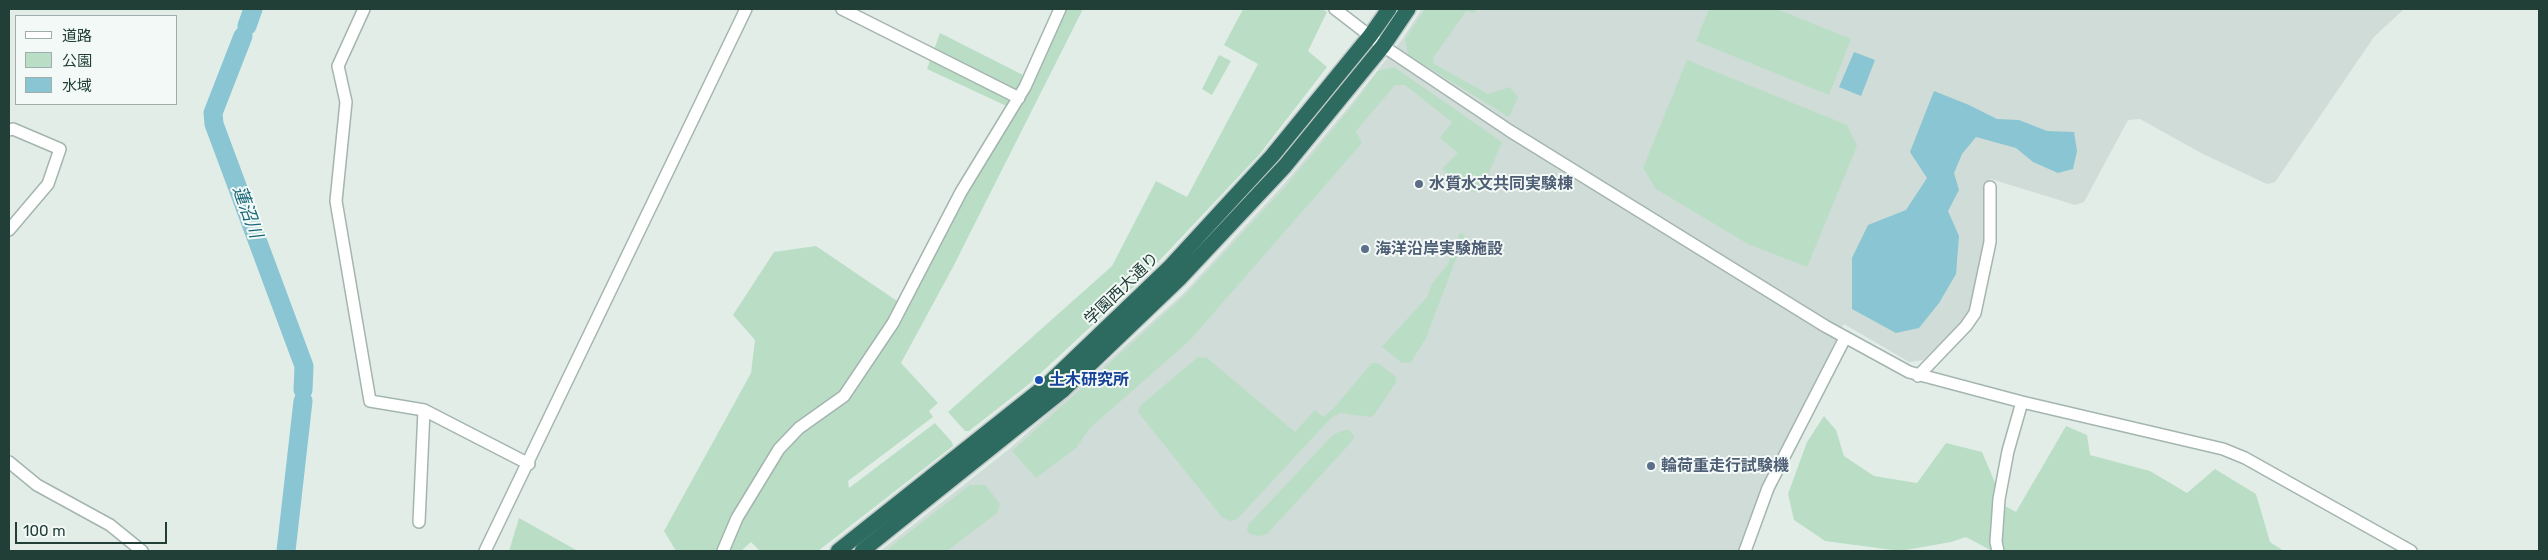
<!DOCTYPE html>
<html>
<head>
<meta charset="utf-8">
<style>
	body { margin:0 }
	#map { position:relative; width:2548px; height:560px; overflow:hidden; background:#e2ede8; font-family:Rubik,"Noto Sans JP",sans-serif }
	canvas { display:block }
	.frame { position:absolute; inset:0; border:10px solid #213e37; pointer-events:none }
	.legend { position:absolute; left:15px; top:15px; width:162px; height:90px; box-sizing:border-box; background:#f3f9f6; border:1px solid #9faeaa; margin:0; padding:6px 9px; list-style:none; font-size:15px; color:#213e37 }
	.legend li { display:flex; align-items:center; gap:10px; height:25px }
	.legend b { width:25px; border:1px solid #9faeaa }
	.scale { position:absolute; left:15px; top:522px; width:152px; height:22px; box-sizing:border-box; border:2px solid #213e37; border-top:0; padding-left:6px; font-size:15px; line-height:18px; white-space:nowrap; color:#213e37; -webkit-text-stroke:4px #f3f9f6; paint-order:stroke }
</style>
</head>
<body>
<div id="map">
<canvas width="2548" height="560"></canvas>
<div class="frame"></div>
<ul class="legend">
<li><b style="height:6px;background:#fff"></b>道路</li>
<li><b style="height:14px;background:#badec5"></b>公園</li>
<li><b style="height:14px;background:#89c5d3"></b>水域</li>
</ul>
<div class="scale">100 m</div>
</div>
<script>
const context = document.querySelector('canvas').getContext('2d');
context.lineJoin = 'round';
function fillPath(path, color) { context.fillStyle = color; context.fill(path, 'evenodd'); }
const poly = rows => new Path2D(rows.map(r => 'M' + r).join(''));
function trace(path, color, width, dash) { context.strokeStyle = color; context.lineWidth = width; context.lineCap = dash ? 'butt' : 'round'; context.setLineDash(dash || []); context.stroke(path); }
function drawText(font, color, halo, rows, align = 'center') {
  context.font = font + ' Rubik,"Noto Sans JP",sans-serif'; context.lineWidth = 4; context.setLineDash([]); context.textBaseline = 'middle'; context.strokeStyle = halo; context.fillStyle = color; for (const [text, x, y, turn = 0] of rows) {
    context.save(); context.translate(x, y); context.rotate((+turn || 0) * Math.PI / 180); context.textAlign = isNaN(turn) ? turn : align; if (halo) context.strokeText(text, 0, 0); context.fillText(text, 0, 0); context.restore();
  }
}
fillPath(poly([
	[1422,9,2404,9,2374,37,2275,182,2267,184,2201,153,2140,119,2128,120,2084,202,2075,205,1991,179,1987,182,1985,251,1967,317,1923,360,1909,362,1844,324,1762,486,1738,551,880,551,1008,450,1183,294,1283,185,1351,104,1403,38]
]), '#d0dcd7');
fillPath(poly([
	[1064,9,1083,9,953,267,901,363,938,403,929,411,933,417,848,481,849,488,935,423,952,442,953,446,818,551,760,551,751,542,741,551,676,551,664,531,751,373,755,340,733,315,774,252,816,246,900,303,1015,110,927,69,940,33,1031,79],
	[1243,9,1322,9,1327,12,1308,51,1327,67,1259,155,1142,279,1029,384,969,431,965,431,948,412,1112,266,1156,181,1187,197,1258,64,1224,45],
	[1425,9,1477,9,1475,13,1466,11,1433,58,1434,64,1488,94,1510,87,1518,97,1509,117,1408,55,1405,39],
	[1709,9,1777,9,1851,39,1829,95,1696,41],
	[1219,55,1231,61,1212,95,1202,89],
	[1687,60,1847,125,1857,146,1807,267,1748,244,1656,189,1643,168],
	[1394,67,1502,142,1481,191,1471,192,1442,169,1458,153,1440,138,1452,122,1405,85,1395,85,1356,131,1362,143,1190,340,1090,428,1076,448,1036,478,1012,451,1184,296,1285,187,1352,106,1378,71],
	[1460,233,1465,235,1426,338,1411,362,1402,363,1382,347,1428,296,1432,284,1448,264],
	[1198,357,1207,358,1295,432,1315,410,1323,417,1333,409,1372,363,1378,363,1396,377,1396,382,1374,415,1370,417,1340,413,1331,418,1237,519,1230,521,1222,517,1138,412,1140,406],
	[1824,416,1836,430,1844,456,1874,476,1917,483,1946,443,1982,452,2005,506,2016,512,2066,426,2087,435,2090,455,2150,471,2187,493,2215,469,2256,494,2270,542,2284,551,1992,551,1966,537,1951,542,1900,551,1825,541,1794,520,1788,494,1807,442],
	[1349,430,1354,436,1352,441,1267,534,1259,536,1250,534,1247,530,1248,525,1333,435,1341,431],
	[970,485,985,485,1000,504,997,513,947,551,885,551],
	[519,518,578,551,509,551]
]), '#badec5');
fillPath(poly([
	[1854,52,1875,60,1861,96,1839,87],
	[1934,91,1969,105,1997,119,2019,120,2047,131,2074,132,2077,151,2073,169,2058,173,2033,162,2016,148,1976,137,1962,154,1954,173,1959,190,1948,211,1959,236,1956,274,1939,303,1919,328,1896,333,1852,309,1852,258,1868,225,1906,210,1927,178,1910,152]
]), '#89c5d3');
trace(poly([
	[247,26,253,9],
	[243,36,213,113,214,124,304,366,303,390],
	[286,551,303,401]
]), '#89c5d3', 19);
const minor = poly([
	[364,9,338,66,346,102,336,201,370,401,424,410,529,464],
	[842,9,1019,98],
	[1335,9,1383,46,1510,131,1825,326,1909,372,2022,402,2223,449,2245,458,2411,551],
	[9,130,13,129,60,149,48,184,9,230],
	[1918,376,1966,326,1975,313,1990,242,1990,187],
	[9,462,37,485,110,525,142,551],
	[419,522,424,410],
	[485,551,746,9],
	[723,551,737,518,779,449,799,428,844,396,893,323,961,192,1025,87,1060,9],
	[1745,551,1768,488,1845,338],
	[1998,551,1996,542,1999,499,2008,451,2022,402]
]);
const highway = poly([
	[838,551,1049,383,1169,268,1272,156,1370,36,1389,9],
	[862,551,1062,391,1179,279,1285,166,1383,46,1408,9]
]);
trace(minor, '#a4b5af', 14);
trace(highway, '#c1c9c7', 18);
trace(minor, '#fff', 11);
trace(highway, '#2d6b60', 15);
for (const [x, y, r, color] of [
	[1419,184,5,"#5c6f8a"],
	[1365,249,5,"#5c6f8a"],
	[1039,380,5,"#1a4fb4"],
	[1651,466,5,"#5c6f8a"]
]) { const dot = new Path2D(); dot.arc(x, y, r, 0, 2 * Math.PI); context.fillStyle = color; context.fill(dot); trace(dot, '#f3f9f6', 2); }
drawText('bold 16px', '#4e5e75', '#f3f9f6', [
	["水質水文共同実験棟",1429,184],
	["海洋沿岸実験施設",1375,249],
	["輪荷重走行試験機",1661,466]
], 'left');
drawText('16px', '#213e37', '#f3f9f6', [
	["学園西大通り",1122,289,-44]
]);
drawText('bold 16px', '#164399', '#f3f9f6', [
	["土木研究所",1049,380]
], 'left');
drawText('italic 18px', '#1a697b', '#f3f9f6', [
	["蓮沼川",247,212,70]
]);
</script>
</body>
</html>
